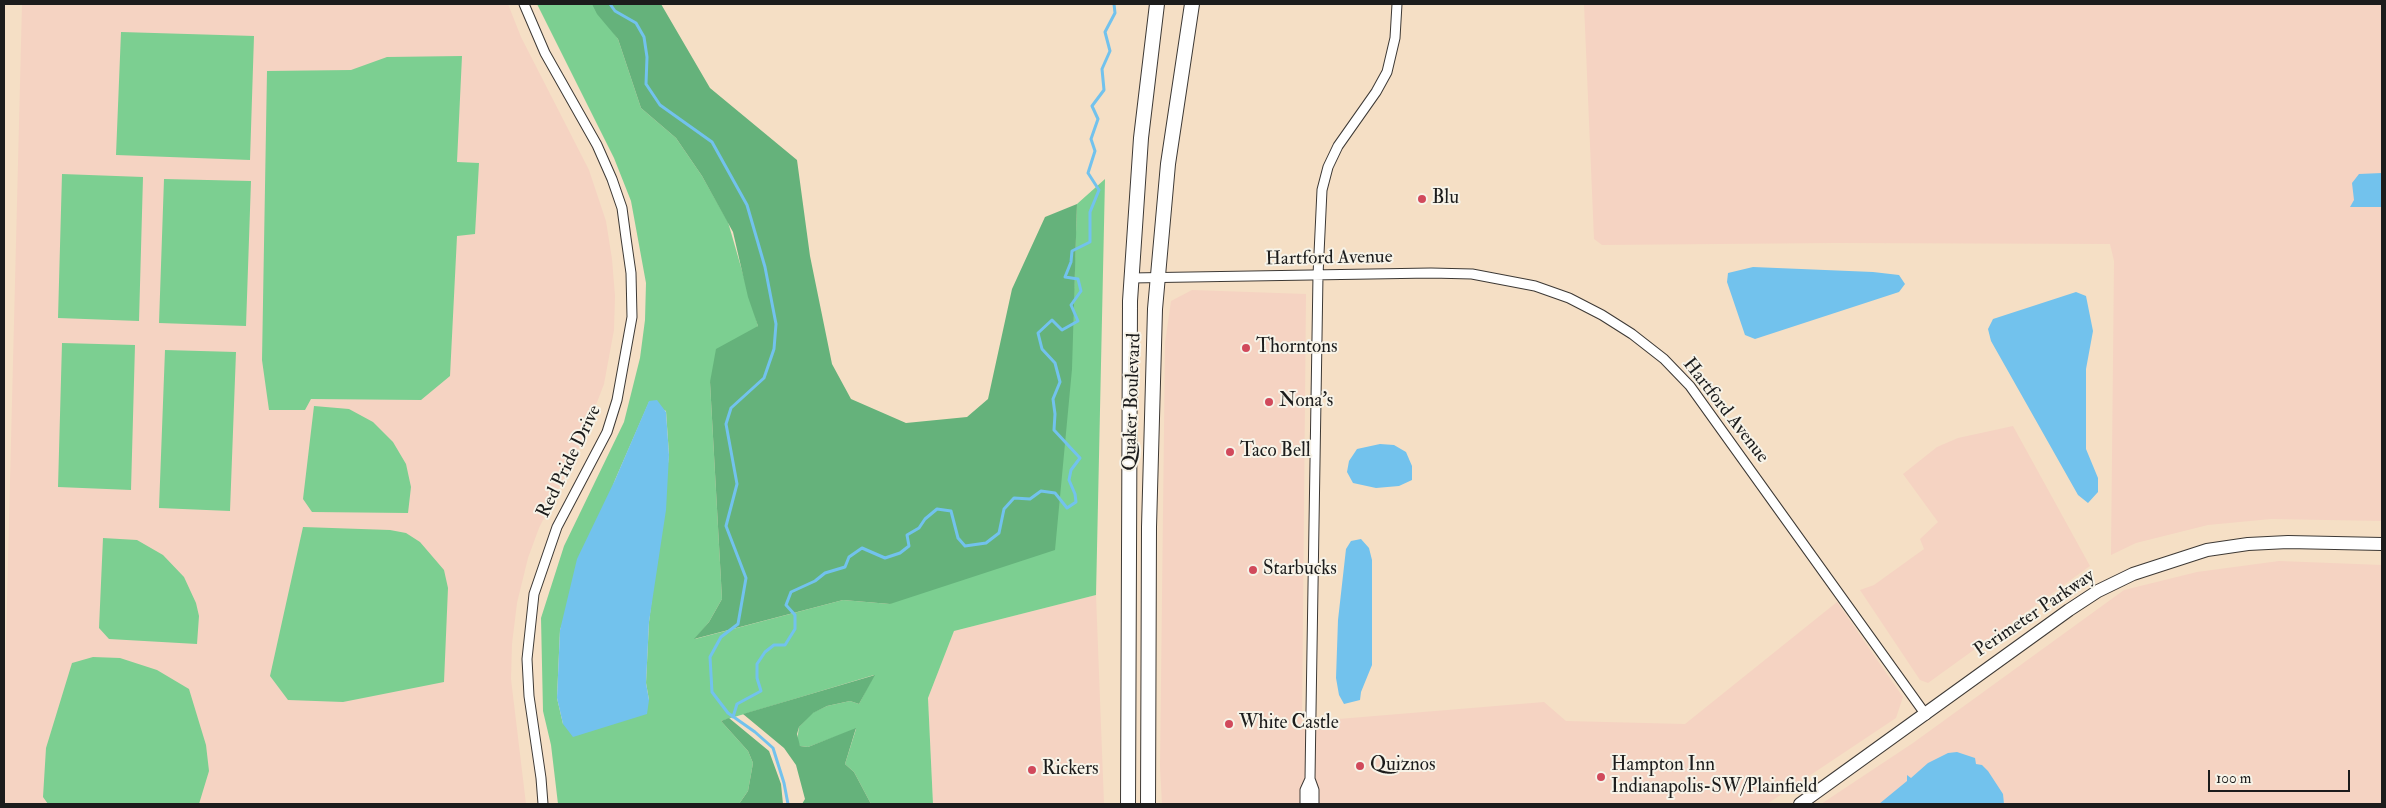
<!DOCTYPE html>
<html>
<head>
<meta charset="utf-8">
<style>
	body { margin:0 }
	#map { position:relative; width:2386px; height:808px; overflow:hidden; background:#f5dfc5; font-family:"IM FELL Double Pica",serif }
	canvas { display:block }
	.frame { position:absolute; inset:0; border:5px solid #1c1c1c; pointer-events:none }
	.scale { position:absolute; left:2208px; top:770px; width:142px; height:22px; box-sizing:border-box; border:2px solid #1c1c1c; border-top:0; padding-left:6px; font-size:15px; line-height:18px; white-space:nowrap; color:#1c1c1c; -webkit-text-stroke:4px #f7f3e8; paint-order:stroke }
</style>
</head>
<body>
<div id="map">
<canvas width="2386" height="808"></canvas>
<div class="frame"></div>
<div class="scale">100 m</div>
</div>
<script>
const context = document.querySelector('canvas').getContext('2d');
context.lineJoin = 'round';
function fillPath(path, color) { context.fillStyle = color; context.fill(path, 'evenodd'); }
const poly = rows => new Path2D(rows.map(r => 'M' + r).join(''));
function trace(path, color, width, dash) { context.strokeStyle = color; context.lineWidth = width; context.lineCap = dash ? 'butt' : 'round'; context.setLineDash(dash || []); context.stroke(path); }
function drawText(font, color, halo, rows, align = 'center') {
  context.font = font + ' "IM FELL Double Pica",serif'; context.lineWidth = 4; context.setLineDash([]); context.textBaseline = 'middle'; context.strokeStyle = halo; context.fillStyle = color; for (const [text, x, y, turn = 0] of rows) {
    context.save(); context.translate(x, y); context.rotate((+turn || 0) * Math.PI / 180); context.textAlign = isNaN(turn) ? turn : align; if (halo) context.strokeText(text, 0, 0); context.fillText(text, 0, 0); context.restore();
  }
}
fillPath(poly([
	[22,4,508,4,521,37,589,170,606,221,612,259,615,296,614,330,604,384,581,444,539,528,528,558,517,603,512,644,511,679,526,804,4,804,4,719],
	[1584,4,2382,4,2382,521,2271,519,2208,525,2136,543,2111,555,2114,261,2110,244,1836,243,1602,245,1594,239],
	[1192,290,1306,294,1302,722,1544,702,1566,721,1685,724,1837,602,1903,697,1896,718,1767,804,1162,804,1160,767,1165,343,1171,301],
	[2013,426,2090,566,1928,683,1920,680,1860,590,1874,585,1924,549,1920,539,1938,522,1903,474,1937,447,1958,438],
	[2279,561,2382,565,2382,804,1821,804,1913,743,2124,590,2197,572],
	[1096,595,1104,804,933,804,928,698,954,631]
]), '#f5d3c2');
fillPath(poly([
	[537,4,593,4,618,39,641,108,676,138,702,176,728,222,758,326,710,382,722,599,709,622,695,639,843,600,890,604,1074,290,1077,204,1105,179,1096,595,954,631,928,698,933,804,871,804,854,772,845,764,856,729,808,747,800,746,797,741,799,727,812,713,827,706,850,701,859,704,874,675,721,721,748,751,753,763,748,791,739,804,558,804,551,745,543,711,541,618,564,546,624,422,640,358,645,320,646,283,631,201,614,158],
	[649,402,666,411,669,455,649,622,646,683,649,700,563,724,557,698,560,630,615,480],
	[121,32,254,36,250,160,116,155],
	[462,56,457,162,479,163,475,234,457,236,450,376,421,400,311,399,305,410,269,410,262,360,267,71,351,70,387,57],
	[62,174,143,177,139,321,58,318],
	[164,179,251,181,246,326,159,323],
	[62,343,135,345,131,490,58,487],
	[165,350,236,352,230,511,159,508],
	[314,406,349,409,373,422,393,442,406,464,411,487,408,513,312,512,303,499],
	[303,527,390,530,406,533,420,542,444,570,448,588,444,682,343,702,288,700,270,676],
	[103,538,137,540,163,555,184,577,196,603,199,616,197,644,109,639,99,628],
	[93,657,120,658,157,670,189,689,206,745,209,771,199,804,48,804,43,797,46,748,72,663]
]), '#7ccf91');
fillPath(poly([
	[592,4,661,4,710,88,797,160,810,256,832,364,851,399,906,423,967,417,988,399,1012,289,1045,217,1077,204,1072,369,1055,550,890,604,843,600,694,639,709,622,722,599,710,382,716,349,758,326,748,297,733,232,702,176,676,138,641,108,618,39,597,14],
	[875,675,859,704,850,701,827,706,813,713,799,727,797,734,800,746,808,747,856,728,845,764,854,772,871,804,802,804,805,799,796,765,784,748,743,714],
	[729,718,769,751,781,784,783,804,739,804,748,791,753,763,748,751,721,721]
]), '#65b27b');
fillPath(poly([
	[2382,173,2382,207,2350,207,2354,200,2352,183,2359,174],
	[1753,267,1873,272,1899,275,1905,284,1899,292,1755,339,1745,335,1727,282,1728,273],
	[2076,292,2086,296,2093,331,2086,369,2086,449,2098,478,2098,492,2088,503,2078,495,1991,341,1988,329,1993,319],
	[657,400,666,412,669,455,666,510,649,622,646,683,649,700,647,714,573,737,563,724,557,698,560,630,577,559,615,480,649,401],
	[1380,444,1394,445,1406,452,1412,466,1412,480,1399,486,1376,488,1353,483,1347,472,1349,461,1357,449],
	[1361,539,1369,548,1372,560,1372,665,1361,692,1360,700,1344,704,1339,695,1336,678,1338,620,1346,549,1351,541],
	[1957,752,1975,758,1976,764,1982,765,1988,771,2003,794,2004,804,1879,804,1907,781,1907,775,1911,778,1928,763,1948,753]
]), '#72c2ed');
trace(poly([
	[610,4,615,11,636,23,644,37,647,57,646,84,660,105,712,142,747,205,765,267,776,324,774,349,764,378,731,408,726,424,737,484,726,526,746,578,738,624,721,637,710,657,712,692,728,713,755,732,773,748,784,783,788,804],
	[733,717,737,704,761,691,757,678,757,664,765,652,774,645,785,645,795,629,795,615,786,605,791,592,815,581,825,573,845,567,849,557,862,548,885,558,900,553,909,546,907,535,919,528,925,519,937,509,951,511,958,538,965,546,986,543,999,533,1004,509,1014,498,1030,499,1041,491,1055,493,1067,508,1076,502,1075,494,1069,480,1071,470,1080,458,1054,430,1055,414,1053,399,1060,382,1055,363,1042,349,1038,333,1052,320,1062,330,1078,321,1071,305,1081,291,1078,279,1065,277,1071,262,1072,251,1090,242,1090,212,1099,190,1088,173,1095,151,1091,139,1098,119,1092,106,1104,90,1102,69,1110,51,1105,32,1115,13,1114,4]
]), '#72c2ed', 3);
const street = poly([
	[524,4,545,53,597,145,612,179,622,208,626,238,631,273,632,317,617,400,607,432,557,527,534,594,527,659,529,696,541,778,543,804],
	[1131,278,1431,273,1472,274,1535,286,1569,298,1602,315,1632,334,1664,359,1690,386,1926,715],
	[1305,804,1305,790,1310,779],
	[1314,804,1314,790,1310,779,1311,711,1318,275,1322,190,1328,167,1338,146,1376,92,1387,72,1395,38,1397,4]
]);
const secondary = poly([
	[1800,804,2069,610,2098,591,2133,574,2207,550,2248,544,2288,542,2382,544]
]);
const primary = poly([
	[1128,804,1130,301,1141,138,1157,4],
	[1148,804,1149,527,1155,309,1168,164,1192,4]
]);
trace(street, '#3d3935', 11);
trace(secondary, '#3d3935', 14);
trace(primary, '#3d3935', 16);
trace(street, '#fff', 9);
trace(secondary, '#fff', 12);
trace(primary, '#fff', 14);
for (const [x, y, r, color] of [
	[1422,199,5,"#d1495b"],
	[1246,348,5,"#d1495b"],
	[1269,402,5,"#d1495b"],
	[1230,452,5,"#d1495b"],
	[1253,570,5,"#d1495b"],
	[1229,724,5,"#d1495b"],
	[1360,766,5,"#d1495b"],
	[1032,770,5,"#d1495b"],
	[1601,777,5,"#d1495b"]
]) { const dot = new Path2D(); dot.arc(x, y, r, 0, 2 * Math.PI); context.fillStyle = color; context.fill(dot); trace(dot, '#f7f3e8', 2); }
drawText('19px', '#1c1c1c', '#f7f3e8', [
	["Blu",1432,199],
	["Thorntons",1256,348],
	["Nona's",1279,402],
	["Taco Bell",1240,452],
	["Starbucks",1263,570],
	["White Castle",1239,724],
	["Quiznos",1370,766],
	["Hampton Inn",1611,766],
	["Indianapolis-SW/Plainfield",1611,788],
	["Rickers",1042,770]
], 'left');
drawText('19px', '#1c1c1c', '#f7f3e8', [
	["Hartford Avenue",1329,259,-1],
	["Quaker Boulevard",1133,402,-88],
	["Hartford Avenue",1725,411,52],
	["Red Pride Drive",570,462,-64],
	["Perimeter Parkway",2035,614,-34]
]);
</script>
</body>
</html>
